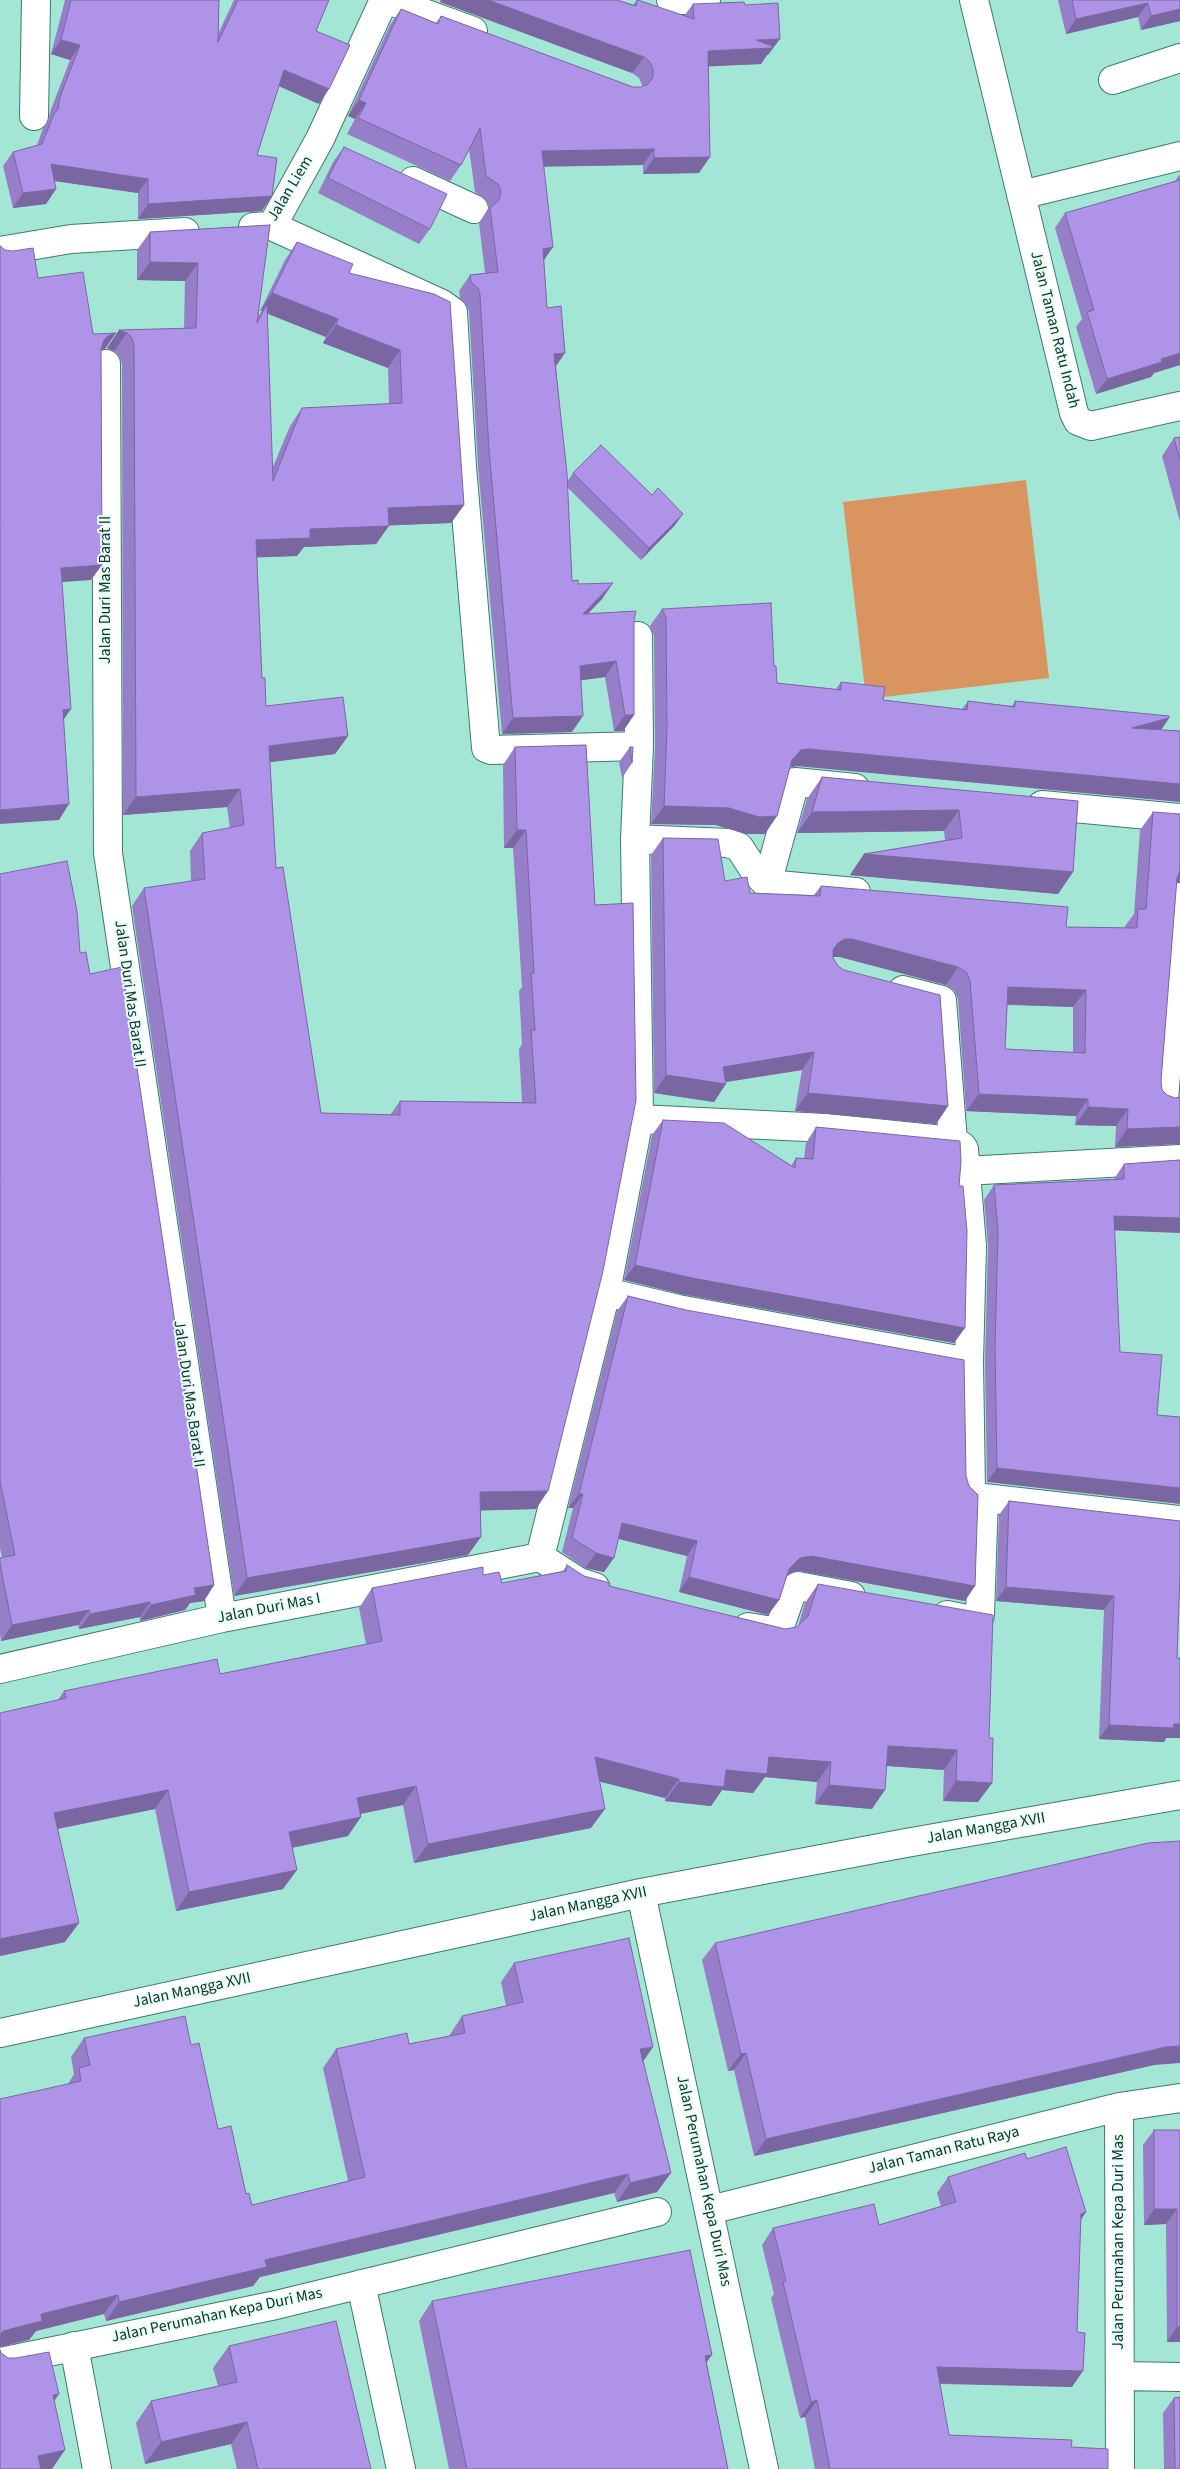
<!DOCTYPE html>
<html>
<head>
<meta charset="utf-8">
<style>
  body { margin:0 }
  canvas { display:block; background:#a4e6d6 }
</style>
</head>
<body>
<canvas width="1180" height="2469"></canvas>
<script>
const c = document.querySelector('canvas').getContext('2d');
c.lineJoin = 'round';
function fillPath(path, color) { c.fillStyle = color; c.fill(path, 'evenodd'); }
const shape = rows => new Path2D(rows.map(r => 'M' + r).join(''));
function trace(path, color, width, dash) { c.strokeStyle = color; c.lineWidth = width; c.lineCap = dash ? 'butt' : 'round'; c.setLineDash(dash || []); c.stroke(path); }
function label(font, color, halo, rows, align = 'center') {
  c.font = font + ' "Source Sans 3",sans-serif'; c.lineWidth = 4; c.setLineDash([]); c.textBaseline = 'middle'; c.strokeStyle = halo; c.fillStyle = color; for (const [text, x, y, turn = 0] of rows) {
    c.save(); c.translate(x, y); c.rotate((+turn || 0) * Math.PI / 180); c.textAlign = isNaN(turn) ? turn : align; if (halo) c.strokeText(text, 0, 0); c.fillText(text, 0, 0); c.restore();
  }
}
const green = shape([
  [1026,480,1049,678,866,699,843,502]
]);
const street = shape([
  [388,0,473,31],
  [671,0,706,0],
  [974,0,1074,413,1078,421,1091,426,1180,406],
  [1113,80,1180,58],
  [34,116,36,0],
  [413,181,474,209],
  [1021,195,1180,156],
  [272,226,442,304,453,312,462,467,486,748,491,750,639,746],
  [253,227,272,226,320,139,384,0],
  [0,251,71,239,185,232],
  [106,364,108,853,222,1618],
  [1042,805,1180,818],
  [635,839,728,843,739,847,756,873,767,884,856,892],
  [767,884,795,782,855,788],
  [903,990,942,1000,953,1141],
  [1164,1100,1180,897],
  [639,1119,826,1128,953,1141,962,1146,964,1149,972,1246,969,1362,971,1490,973,1495,984,1498],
  [965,1171,1180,1159],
  [606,1292,678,1309,969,1362],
  [540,1557,606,1292,639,1119,635,839,639,746,638,636],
  [540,1557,579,1582,595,1587],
  [947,1615,972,1620,980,1615,984,1498,1180,1520],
  [748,1627,778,1632,793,1589,798,1586,851,1596],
  [0,1669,222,1618,540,1557],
  [641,1893,764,2469],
  [0,2033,641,1893,906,1843,1180,1795],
  [1119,2107,1120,2469],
  [710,2210,1119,2107,1180,2098],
  [361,2284,401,2469],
  [74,2346,97,2469],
  [0,2362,276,2305,657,2212],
  [1120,2376,1180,2377]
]);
const wall = shape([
  [65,0,219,0,218,34,234,0,329,0,316,31,319,104,279,86,257,155,262,211,138,219,138,193,54,181,56,189,46,204,13,208,3,166,13,152,37,145,43,128,48,121,50,112,70,60,51,54],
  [441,0,617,0,633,5,637,0,684,16,693,4,745,5,768,55,767,55,761,64,709,66,699,173,643,174,643,165,544,166,544,261,547,308,556,366,567,482,573,473,675,525,641,560,567,487,572,581,602,599,588,614,634,620,634,715,623,731,614,731,605,677,581,680,572,732,502,734,478,466,469,311,466,304,460,298,459,291,470,275,485,273,479,223,489,207,486,200,475,192,469,149,461,165,450,181,347,134,355,119,348,116,390,25,401,9,436,23,441,16,633,87,642,87,642,85,639,78,632,73,440,2],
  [1058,0,1180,0,1180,21,1141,30,1138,17,1066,34],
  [344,147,430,229,419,244,318,193,333,162],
  [1180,174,1180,365,1154,373,1151,377,1096,394,1076,327,1082,319,1055,228,1065,213,1175,181],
  [270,225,258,316,262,311,260,311,285,260,297,242,349,273,434,294,464,505,451,523,389,525,376,544,304,547,297,556,257,557,262,678,266,706,348,736,335,754,270,762,276,868,321,1113,390,1115,400,1101,522,1102,519,1049,522,1044,519,991,522,987,513,848,504,848,503,765,515,747,586,745,536,1509,480,1510,468,1555,234,1596,132,906,144,888,191,881,190,851,202,833,230,828,227,807,123,815,122,364,119,356,114,351,107,348,119,330,184,328,185,281,137,280,137,250,150,232],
  [267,313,326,337,323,343,388,368,389,404,302,408,290,426,272,469],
  [1180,437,1180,522,1162,456,1174,438],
  [662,609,774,666,777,683,836,689,841,682,883,700,962,709,968,701,1012,706,1015,701,1169,718,1161,730,790,767,765,834,746,834,716,825,651,824,655,746,654,636,650,626],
  [630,747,632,763,622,778,619,762],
  [822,777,1078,801,1073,872,1058,894,850,875,864,854,945,840,944,831,797,833,807,799],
  [1153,812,1180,882,1176,883,1161,1081,1162,1090,1167,1095,1175,1098,1180,1097,1180,1096,1180,1144,1115,1147,1116,1126,1075,1125,1076,1116,966,1111,958,999,954,990,946,985,840,957,833,957,838,966,948,1106,936,1124,795,1111,802,1070,726,1082,714,1102,654,1093,651,855,663,838,725,881,750,893,814,895,821,886,1066,927,1125,928,1125,926,1134,914,1140,830],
  [1007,1005,1073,1007,1073,1052,1005,1049],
  [0,874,80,953,214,1585,204,1601,190,1603,185,1610,140,1621,140,1617,79,1629,78,1625,1,1641,0,1634,0,1558,2,1558,0,1548],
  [663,1120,791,1166,796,1158,804,1158,806,1143,816,1127,959,1186,954,1343,681,1294,624,1280,652,1135],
  [1180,1160,1114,1231,1120,1352,987,1482,985,1362,988,1246,984,1200,994,1185,1114,1179,1124,1164],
  [628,1296,965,1601,800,1571,790,1573,787,1576,779,1600,768,1615,679,1592,687,1556,618,1539,604,1572,585,1568,562,1552,573,1508,568,1508,617,1311],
  [1009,1501,1180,1521,1177,1658,1180,1658,1180,1738,1166,1738,1164,1742,1099,1739,1104,1610,996,1601,999,1515],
  [567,1565,584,1576,609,1586,785,1629,797,1627,798,1626,805,1603,818,1584,989,1738,992,1783,978,1802,943,1801,944,1770,887,1766,872,1809,815,1804,817,1782,765,1777,753,1793,722,1790,711,1806,665,1801,665,1798,599,1781,591,1828,414,1863,403,1805,361,1814,348,1836,292,1848,283,1889,176,1911,155,1809,58,1829,65,1942,0,1956,0,1713,58,1700,64,1691,220,1674,366,1644,359,1608,372,1588,483,1575,502,1583,563,1571],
  [715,1943,1154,2065,754,2156,734,2070,728,2071,702,1960],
  [514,1963,643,2061,657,2192,617,2202,614,2193,260,2277,253,2286,106,2321,104,2314,36,2331,29,2340,68,2084,74,2074,71,2057,84,2038,191,2045,218,2129,252,2205,348,2181,323,2068,336,2049,409,2044,449,2036,462,2016,506,2006,501,1982],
  [1154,2130,1180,2130,1180,2342,1167,2342,1166,2224,1144,2225,1143,2145],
  [1027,2159,1086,2212,1080,2220,1072,2387,940,2384,949,2435,1071,2447,1108,2469,815,2469,805,2417,800,2418,771,2298,774,2294,762,2245,773,2228,879,2225,941,2206,937,2193,948,2177],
  [432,2301,706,2362,728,2469,449,2469,419,2321],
  [229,2346,371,2469,237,2469,231,2444,145,2464,136,2423,151,2401,218,2386,213,2368],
  [1174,2398,1180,2469,1164,2469,1163,2413]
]);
const shadedWall = shape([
  [441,0,488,0,644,57,632,73,440,2],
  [1148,3,1138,17,1066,34,1076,19],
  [1180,9,1180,21,1141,30,1151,16],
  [780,39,768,55,767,55,761,64,697,67,708,51,756,40],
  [61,40,80,45,70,60,51,54],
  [284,70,329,89,319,104,274,84],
  [359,100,366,103,355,119,348,116],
  [654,149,643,165,531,167,542,151],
  [710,157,699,173,643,174,654,158],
  [51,164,148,179,138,193,41,179],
  [56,189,46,204,13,208,23,193],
  [272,196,262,211,138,219,148,204],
  [553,247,542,263,543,249],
  [150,262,198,263,185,281,137,280],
  [272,293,338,319,326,337,263,312,267,304,262,311,260,311],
  [336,325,400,350,388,368,323,343],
  [119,330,127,333,114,351,107,348],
  [116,333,105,349,98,351,104,340,109,335],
  [565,353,554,369,554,354],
  [1180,353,1180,365,1154,373,1151,377,1096,394,1107,379,1161,359],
  [464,505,451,523,376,526,388,508],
  [683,514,675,525,641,560,649,548],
  [389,526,376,544,304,547,297,556,243,558,256,540,310,529],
  [102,565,91,580,50,583,61,568],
  [613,583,602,599,571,630,583,614],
  [616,661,605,677,569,682,580,666],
  [71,709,60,725,63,710],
  [625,715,634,715,623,731,614,731],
  [583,716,572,732,502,734,513,718],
  [1169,718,1157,736,1132,728],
  [348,736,335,754,256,764,269,746],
  [809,749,1180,784,1180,802,796,766,789,768,792,760,801,750],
  [240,789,227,807,123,815,136,797],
  [69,804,59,820,0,824,0,810],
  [664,806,729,808,777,816,765,834,746,834,716,825,651,824],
  [959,810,944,831,797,833,812,812],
  [517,830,526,830,513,848,504,848],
  [864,854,1073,872,1058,894,850,875],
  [1180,870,1180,882,1173,883],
  [845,939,852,939,958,967,946,985,840,957,832,957,825,961,838,943],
  [1008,987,1086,990,1073,1007,996,1004],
  [814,1052,802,1070,719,1083,726,1084,714,1102,654,1093,666,1075],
  [808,1093,948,1106,936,1124,795,1111],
  [979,1094,1088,1099,1076,1116,966,1111],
  [1088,1107,1128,1109,1116,1126,1075,1125],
  [1180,1127,1180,1144,1115,1147,1127,1129],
  [1114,1216,1180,1218,1180,1233,1103,1230],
  [635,1265,965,1328,954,1343,681,1294,624,1280],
  [997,1468,1180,1488,1180,1504,987,1482],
  [548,1491,536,1509,467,1511,480,1492],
  [579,1494,583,1494,573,1508,568,1508],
  [622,1523,697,1541,687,1556,612,1537],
  [481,1537,468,1555,234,1596,247,1578],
  [596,1553,614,1558,604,1572,585,1568],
  [811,1556,975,1586,965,1601,800,1571,790,1573,778,1584,789,1569,800,1558],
  [689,1577,779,1600,768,1615,679,1592],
  [214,1585,204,1601,190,1603,185,1610,140,1621,151,1605,194,1588],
  [1006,1587,1114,1596,1104,1610,996,1601],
  [150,1602,140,1617,79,1629,90,1614],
  [89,1610,78,1625,1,1641,12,1625],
  [1174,1724,1180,1724,1180,1738,1166,1738,1164,1742,1099,1739,1109,1725],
  [888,1746,957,1750,944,1770,875,1765],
  [595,1757,679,1779,665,1798,581,1777],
  [769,1757,831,1762,817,1782,765,1777,753,1793,722,1790,711,1806,665,1801,679,1782,726,1770],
  [956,1781,992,1783,978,1802,943,1801],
  [829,1785,885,1790,872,1809,815,1804],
  [416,1786,403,1805,344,1817,357,1798],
  [168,1790,155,1809,41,1832,54,1813],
  [605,1809,591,1828,414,1863,428,1844],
  [361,1817,348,1836,275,1851,289,1832],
  [297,1870,283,1889,176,1911,189,1892],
  [79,1923,65,1942,0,1956,0,1939],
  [1180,2046,1180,2063,1154,2065,754,2156,766,2139,1166,2047],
  [653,2047,640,2066,640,2049],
  [746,2053,734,2070,728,2071,741,2054],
  [671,2173,657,2192,617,2202,630,2183],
  [628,2174,614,2193,260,2277,253,2286,106,2321,119,2302,265,2260],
  [1154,2209,1177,2209,1166,2224,1144,2225],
  [1086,2212,1075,2229,1081,2214],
  [118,2295,104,2314,36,2331,29,2340,0,2347,0,2336,3,2331,41,2314],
  [1177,2327,1180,2327,1180,2342,1167,2342],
  [712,2355,698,2374,705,2356],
  [937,2367,1083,2371,1072,2387,925,2383],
  [59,2394,46,2413,53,2395],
  [817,2400,805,2417,800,2418,811,2402],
  [247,2422,231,2444,145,2464,161,2442],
  [65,2450,52,2469,29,2469,38,2456]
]);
const building = shape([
  [71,0,219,0,218,42,238,0,329,0,316,31,350,45,329,89,284,70,257,155,277,158,272,196,148,204,148,179,51,164,56,189,23,193,13,152,42,144,54,114,58,109,60,97,80,45,61,40,71,0],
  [488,0,617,0,636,6,637,0,638,0,694,19,693,4,744,2,745,5,778,3,780,39,756,40,772,46,772,48,708,51,710,157,654,158,654,149,542,151,553,247,543,249,547,308,561,306,565,353,554,354,567,473,572,581,578,580,578,584,613,583,583,614,636,611,634,620,634,715,625,715,616,661,580,666,583,716,513,718,489,450,480,295,478,288,471,282,470,275,498,272,490,208,499,200,501,191,498,184,486,176,480,128,461,165,358,118,366,103,359,100,401,9,438,24,441,16,633,87,641,87,648,84,653,77,653,69,650,62,644,57,488,0],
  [1072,0,1180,0,1180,9,1151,16,1148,3,1076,19,1072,0],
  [344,147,447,194,430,229,328,178,344,147],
  [1180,180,1180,353,1161,359,1162,362,1107,379,1087,312,1094,310,1065,213,1180,180],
  [270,225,257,323,267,304,273,481,302,408,402,403,400,350,336,325,338,319,272,293,297,242,353,264,349,273,434,294,450,302,464,505,388,508,389,526,310,529,310,538,256,540,262,678,265,678,266,706,343,697,348,736,269,746,276,868,283,867,321,1113,400,1115,400,1101,536,1103,531,1030,535,1030,531,973,534,973,526,830,517,830,515,747,586,745,595,905,633,903,636,1100,603,1271,548,1491,480,1492,481,1537,247,1578,144,888,205,879,202,833,244,825,240,789,136,797,134,346,132,338,127,333,119,330,196,328,198,263,150,262,150,232,270,225],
  [0,246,5,250,13,251,33,248,38,278,83,272,93,334,116,333,109,335,104,340,101,349,102,565,61,568,71,709,63,710,69,804,0,810,0,246],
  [1180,437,1180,460,1174,438,1180,437],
  [601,445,652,495,658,488,683,514,649,548,573,473,601,445],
  [771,603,774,666,776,666,777,683,841,690,841,682,885,687,883,700,967,710,968,701,1015,707,1015,701,1169,716,1169,718,1132,728,1180,731,1180,784,809,749,801,750,792,760,777,816,759,817,729,808,664,806,667,728,666,618,662,609,771,603],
  [630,747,633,747,632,763,630,747],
  [822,777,1078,801,1073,872,864,854,962,838,959,810,812,812,822,777],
  [1153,812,1180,814,1180,870,1177,878,1161,1081,1162,1090,1167,1095,1175,1098,1180,1097,1180,1127,1127,1129,1128,1109,1088,1107,1088,1099,979,1094,970,981,967,973,958,967,852,939,845,939,838,943,833,950,833,958,838,966,844,970,940,995,948,1106,808,1093,814,1052,723,1067,726,1084,666,1075,663,838,718,839,725,881,747,877,750,893,820,896,821,886,1068,907,1066,927,1137,928,1138,909,1146,909,1153,812],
  [1008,987,1086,990,1085,1053,1005,1049,1008,987],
  [67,861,77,911,80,953,86,952,90,974,122,967,214,1585,194,1588,196,1595,151,1605,150,1602,90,1614,89,1610,12,1625,0,1564,0,1558,15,1555,0,1481,0,874,67,861],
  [663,1120,724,1123,795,1168,796,1158,813,1159,816,1127,960,1141,961,1162,959,1186,963,1186,967,1231,965,1328,692,1278,635,1265,663,1120],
  [1180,1160,1180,1218,1114,1216,1120,1352,1162,1355,1157,1415,1180,1417,1180,1488,997,1468,995,1347,998,1232,994,1185,1124,1179,1124,1164,1180,1160],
  [628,1296,686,1310,964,1360,966,1476,969,1486,978,1495,975,1586,811,1556,800,1558,789,1569,779,1600,689,1577,697,1541,622,1523,614,1558,596,1553,572,1538,583,1494,579,1494,628,1296],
  [1009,1501,1180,1521,1180,1575,1177,1658,1180,1658,1180,1724,1174,1724,1173,1728,1109,1725,1114,1596,1006,1587,1009,1501],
  [567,1565,584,1576,610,1583,609,1586,785,1629,797,1627,808,1616,818,1584,993,1615,989,1738,993,1738,992,1783,956,1781,957,1750,888,1746,885,1790,829,1785,831,1762,769,1757,767,1774,726,1770,724,1787,679,1782,679,1779,595,1757,605,1809,428,1844,416,1786,357,1798,361,1817,289,1832,297,1870,189,1892,168,1790,54,1813,79,1923,0,1939,0,1713,66,1698,64,1691,217,1659,220,1674,382,1641,372,1588,483,1567,483,1575,499,1572,502,1583,566,1571,567,1565],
  [1180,1841,1180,2046,1166,2047,766,2139,746,2053,741,2054,715,1943,1148,1843,1180,1841],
  [629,1938,653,2047,640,2049,671,2173,630,2183,628,2174,265,2260,267,2267,119,2302,118,2295,41,2314,42,2321,3,2331,0,2336,0,2099,81,2081,79,2068,90,2065,84,2038,185,2016,191,2045,199,2043,218,2129,231,2126,246,2194,249,2193,252,2205,365,2177,336,2049,407,2033,409,2044,465,2033,462,2016,523,2002,514,1963,629,1938],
  [1154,2130,1180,2130,1180,2327,1177,2327,1177,2209,1154,2209,1154,2130],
  [1066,2147,1086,2212,1081,2214,1077,2332,1085,2333,1083,2371,937,2367,949,2435,1072,2440,1071,2447,1108,2449,1108,2469,830,2469,817,2400,811,2402,783,2282,786,2281,773,2228,874,2204,879,2225,956,2202,948,2177,1025,2153,1027,2159,1066,2147],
  [690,2250,712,2355,705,2356,728,2469,467,2469,432,2301,690,2250],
  [336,2321,371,2469,258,2469,247,2422,161,2442,151,2401,237,2382,229,2346,336,2321],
  [0,2350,1,2353,8,2358,16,2358,49,2352,59,2394,53,2395,65,2450,38,2456,41,2469,0,2469,0,2350],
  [1180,2397,1180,2469,1175,2469,1174,2398,1180,2397]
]);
const streetNames = [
  ["Jalan Liem",291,189,-59],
  ["Jalan Taman Ratu Indah",1054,330,76],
  ["Jalan Duri Mas Barat II",106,590,-90],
  ["Jalan Duri Mas Barat II",129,994,82],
  ["Jalan Duri Mas Barat II",188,1394,82],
  ["Jalan Duri Mas I",269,1609,-11],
  ["Jalan Mangga XVII",986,1829,-10],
  ["Jalan Mangga XVII",588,1905,-12],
  ["Jalan Mangga XVII",192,1991,-12],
  ["Jalan Taman Ratu Raya",944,2151,-14],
  ["Jalan Perumahan Kepa Duri Mas",703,2181,78],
  ["Jalan Perumahan Kepa Duri Mas",1119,2242,-90],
  ["Jalan Perumahan Kepa Duri Mas",217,2316,-12]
];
fillPath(green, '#d9945f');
trace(street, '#3b7c6e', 30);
trace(street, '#fff', 28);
fillPath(wall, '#967ec8');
fillPath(shadedWall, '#7a67a2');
fillPath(building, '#ae93e8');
trace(building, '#7a67a2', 1);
label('16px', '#142f29', '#e5fef7', streetNames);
</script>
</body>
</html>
